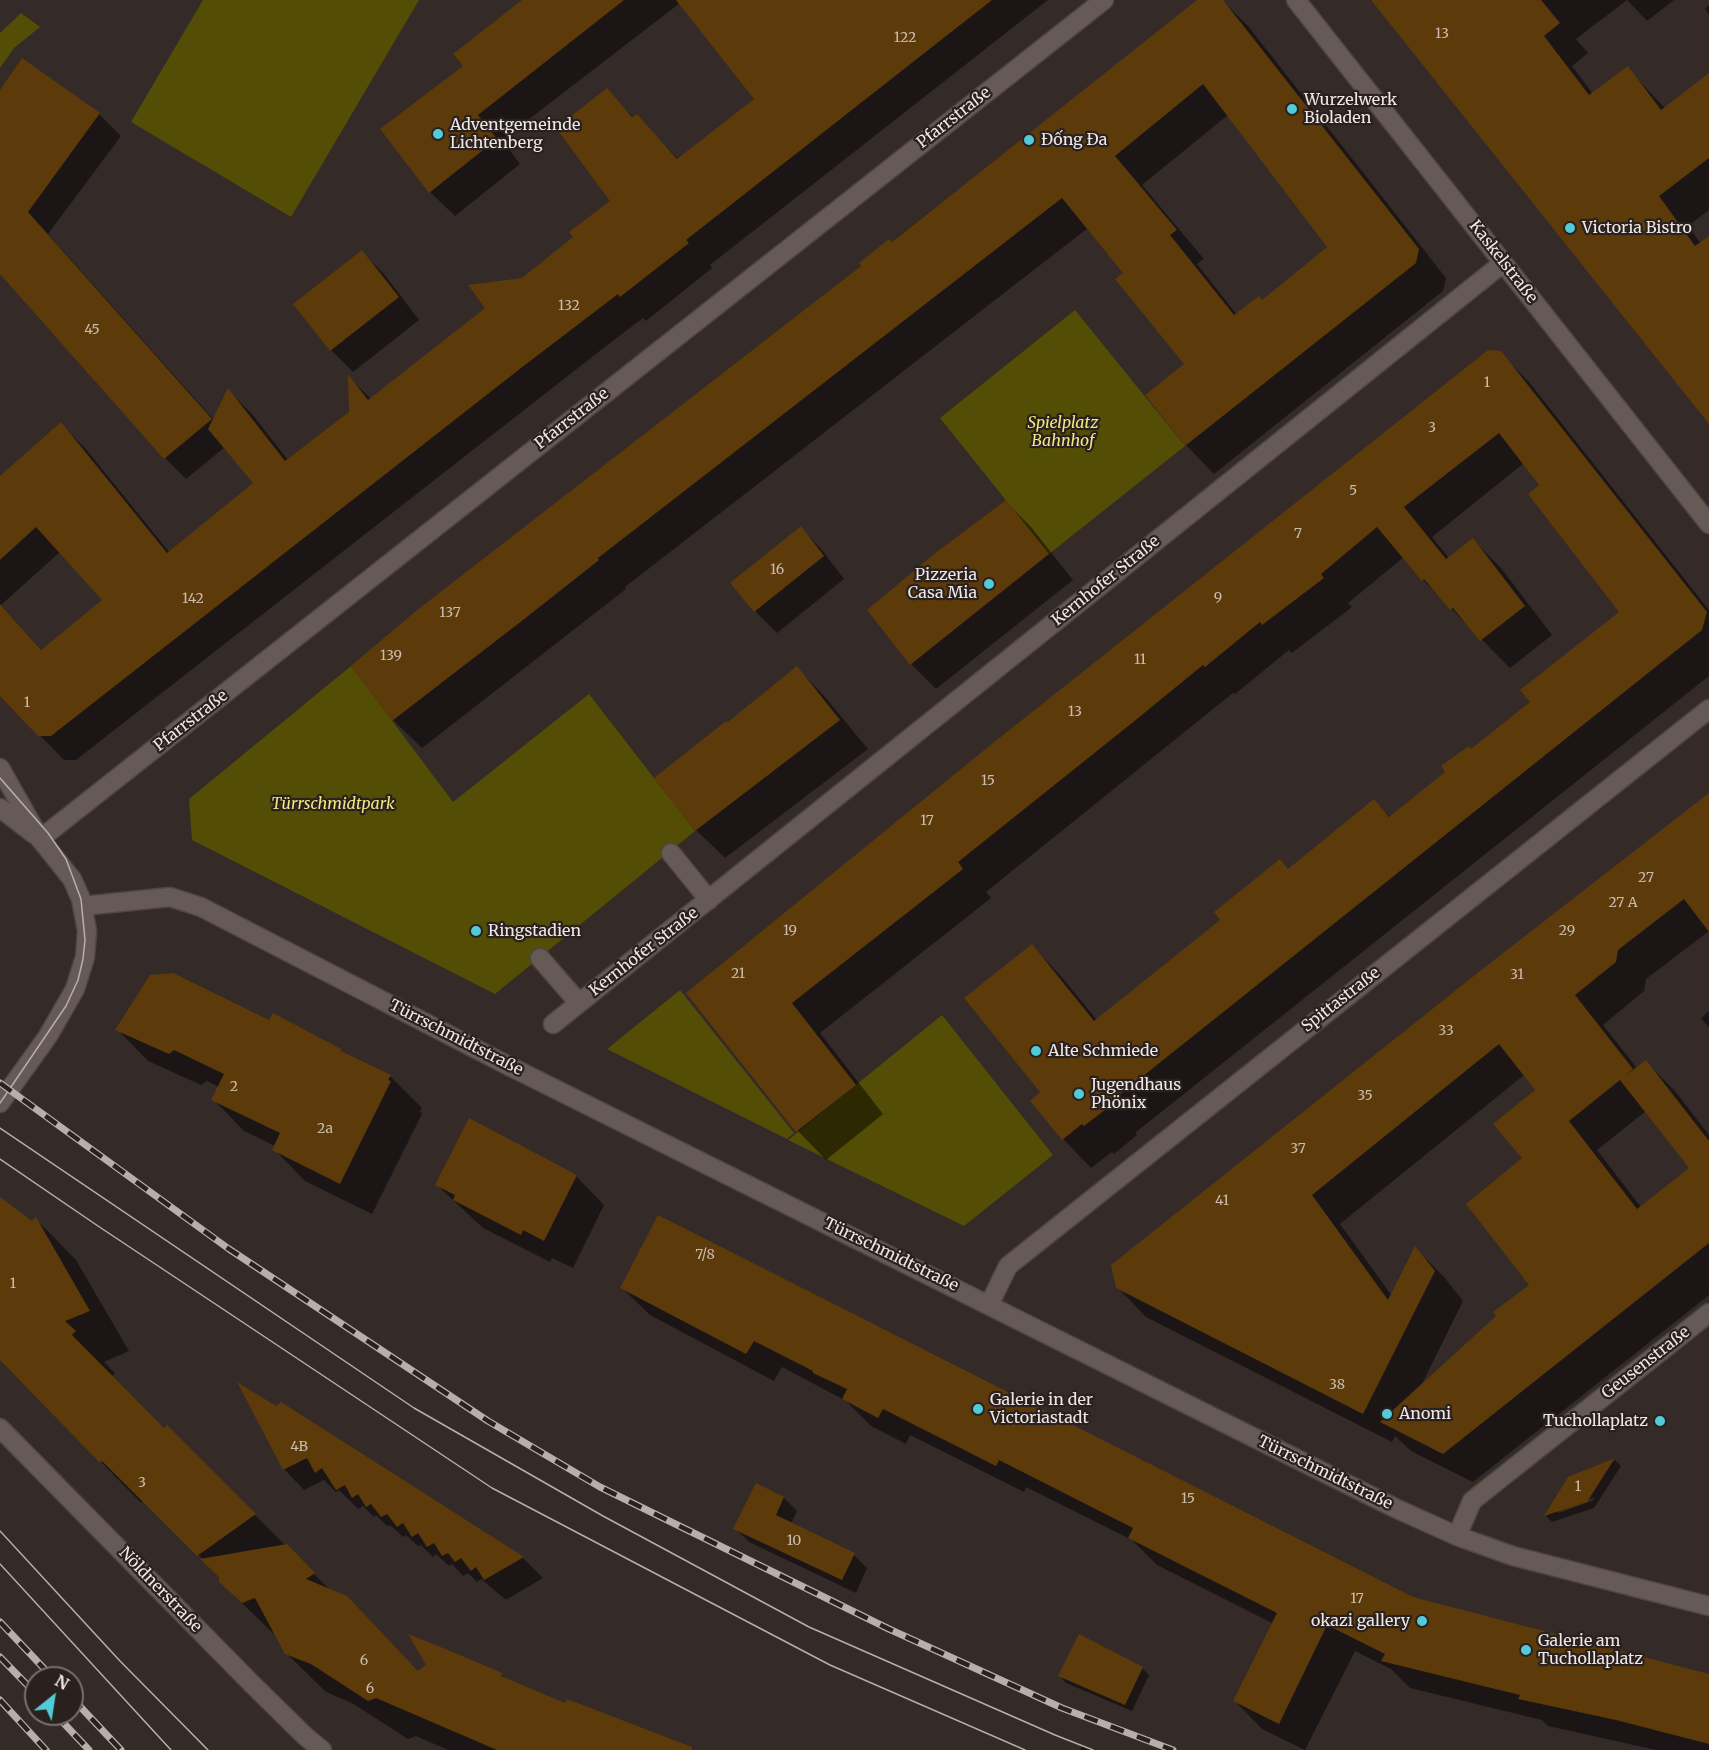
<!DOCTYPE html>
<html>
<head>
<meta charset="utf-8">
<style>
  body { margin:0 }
  #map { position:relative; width:1709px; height:1750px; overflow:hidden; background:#342a28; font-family:Merriweather,serif }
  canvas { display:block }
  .north { position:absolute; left:24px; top:1666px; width:60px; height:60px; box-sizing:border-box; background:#2a211e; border:2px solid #78706e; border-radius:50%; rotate:30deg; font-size:16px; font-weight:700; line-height:24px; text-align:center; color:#eee7e5 }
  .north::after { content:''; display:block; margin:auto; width:21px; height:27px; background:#52cbd9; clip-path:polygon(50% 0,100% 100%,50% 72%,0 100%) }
</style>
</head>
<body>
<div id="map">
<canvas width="1709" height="1750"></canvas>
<div class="north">N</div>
</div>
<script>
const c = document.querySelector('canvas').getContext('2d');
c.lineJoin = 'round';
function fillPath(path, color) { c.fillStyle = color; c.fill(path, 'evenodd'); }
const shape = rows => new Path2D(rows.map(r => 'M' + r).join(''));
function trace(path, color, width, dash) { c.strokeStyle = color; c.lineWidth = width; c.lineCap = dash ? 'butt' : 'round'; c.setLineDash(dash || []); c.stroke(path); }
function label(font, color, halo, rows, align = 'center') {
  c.font = font + ' Merriweather,serif'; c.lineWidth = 4.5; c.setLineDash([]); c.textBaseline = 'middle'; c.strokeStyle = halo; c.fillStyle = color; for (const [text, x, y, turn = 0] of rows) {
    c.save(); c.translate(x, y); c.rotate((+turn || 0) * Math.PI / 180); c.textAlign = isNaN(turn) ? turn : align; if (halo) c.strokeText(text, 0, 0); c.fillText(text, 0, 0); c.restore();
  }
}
const green = shape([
  [203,0,419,0,291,217,131,122],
  [21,13,40,27,14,48,0,68,0,33],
  [1075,310,1185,446,1049,554,940,418],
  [351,666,453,802,589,694,695,831,495,994,192,840,189,799],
  [680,990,794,1133,787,1139,607,1049],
  [942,1015,1053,1155,964,1226,788,1140]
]);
const shadow = shape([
  [526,0,1048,0,710,265,712,268,646,321,643,318,601,350,76,760,64,760,0,694,0,478,61,424,85,448,170,553,255,484,225,447,186,479,165,458,0,272,0,93,23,60,99,114,121,136,48,234,214,420,228,390,252,414,288,460,350,413,349,377,371,399,576,238,612,201,607,90,634,118,637,116,679,160,756,100,680,3,502,140,520,164,455,216,430,192,465,67],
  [60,552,105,600,42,651,1,605],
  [1199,0,1222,0,1248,26,1446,278,1443,291,1214,474,1186,445,1147,396,1186,364,1125,273,1088,228,625,587,626,589,422,748,393,720,353,666],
  [1228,115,1329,247,1263,301,1237,315,1197,264,1204,259,1142,185],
  [1374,0,1674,0,1647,21,1627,0,1576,39,1588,53,1572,66,1593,94,1627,68,1665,108,1709,75,1709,210,1688,226,1701,244,1709,238,1709,421],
  [1709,5,1709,15,1705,9],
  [362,252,384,274,419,320,353,372,331,350],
  [1500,353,1529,382,1709,610,1709,676,1135,1133,1137,1135,1114,1154,1112,1152,1091,1168,1063,1139,1042,1092,1032,946,1060,975,1097,1020,1222,920,1280,861,1289,870,1374,801,1391,818,1471,750,1532,702,1621,612,1541,485,1524,463,1432,537,1449,558,1473,540,1501,568,1552,635,1510,668,1423,580,1404,557,1348,603,1352,607,1292,653,1289,650,1235,694,1233,693,986,892,991,898,820,1033,883,1114,826,1160,798,1131,688,993],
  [1006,502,1031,527,1073,580,936,689,911,664],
  [801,528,822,550,844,579,777,633,755,611],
  [797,668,825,697,868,749,725,858,696,830,728,724],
  [1709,793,1709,931,1646,979,1644,991,1603,1025,1637,1068,1646,1062,1675,1091,1709,1135,1709,1295,1473,1482,1411,1451,1395,1436,1392,1442,1146,1317,1117,1287],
  [1524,1075,1537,1090,1524,1158,1532,1285,1420,1388,1463,1301,1444,1277,1416,1249,1392,1296,1340,1224],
  [1646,1111,1691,1168,1641,1207,1597,1150],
  [1709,1011,1709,1028,1701,1018],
  [270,1022,341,1051,345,1055,390,1076,422,1108,420,1111,422,1114,372,1214,305,1181,274,1149,275,1146,244,1131,213,1099,219,1087,207,1081,201,1085,148,1061,117,1029],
  [576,1176,604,1205,573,1268,552,1258,550,1262,483,1228,437,1185],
  [36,1219,76,1260,129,1351,104,1362,115,1373,111,1377,164,1430,167,1427,332,1592,419,1672,501,1675,506,1679,566,1705,686,1750,448,1750,416,1736,408,1739,352,1703,326,1692,286,1653,277,1637,220,1582,221,1577,144,1500,141,1503,0,1358,32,1222],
  [622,1288,1413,1599,1709,1675,1709,1750,1656,1750,1548,1726,1542,1720,1410,1688,1391,1669,1355,1651,1305,1750,1262,1729,1235,1701,1274,1624,1157,1565,1132,1540,1026,1487,1024,1492,910,1435,906,1444,871,1426,846,1401,782,1367,774,1381,650,1315],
  [282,1404,523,1558,543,1578,506,1600,481,1579,477,1582,468,1573,463,1576,452,1564,449,1566,436,1554,433,1557,421,1545,418,1546,406,1535,403,1537,390,1525,387,1526,376,1515,374,1517,363,1506,358,1509,339,1490,336,1492,324,1480,304,1490,284,1469,276,1408],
  [1615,1460,1621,1466,1594,1508,1552,1522,1546,1516,1569,1478],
  [1593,1498,1594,1500,1559,1513,1559,1510],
  [757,1485,784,1498,797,1511,791,1524,854,1555,867,1568,856,1593,749,1542,735,1528],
  [1079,1636,1142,1668,1149,1675,1132,1711,1066,1683,1060,1676],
  [1082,1745,1094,1750,1080,1750]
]);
const building = shape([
  [522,0,624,0,478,115,497,139,429,193,380,129,463,66,453,54],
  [676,0,992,0,686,240,689,243,620,297,618,294,521,368,51,736,38,736,0,696,0,604,41,650,102,600,36,527,0,560,0,476,61,422,167,553,253,483,208,429,228,388,285,461,349,412,348,374,368,400,485,308,468,285,522,278,573,237,569,232,610,201,556,128,607,88,632,117,637,114,677,159,754,99],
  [1197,0,1223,0,1419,249,1416,263,1185,446,1145,395,1184,364,1115,279,1123,273,1062,198,598,558,599,560,523,620,392,721,351,666,416,611,861,266,859,263,889,239,892,242],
  [1203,84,1327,247,1262,300,1259,296,1234,315,1170,235,1177,230,1115,156],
  [1371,0,1541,0,1560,23,1544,36,1589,95,1628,66,1661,110,1709,73,1709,158,1659,196,1695,246,1709,236,1709,424],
  [22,58,100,113,28,212,212,419,164,459,0,274,0,90],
  [362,250,399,297,330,351,293,304],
  [1488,350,1501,351,1707,612,1702,630,1108,1104,1110,1106,1084,1126,1082,1124,1062,1140,1030,1101,1040,1092,964,998,1032,944,1094,1021,1220,920,1214,912,1280,859,1288,869,1374,799,1389,817,1445,772,1441,766,1469,746,1471,749,1530,702,1520,690,1619,612,1528,494,1539,485,1499,433,1404,507,1446,559,1473,538,1525,606,1480,641,1453,608,1450,610,1424,579,1422,581,1377,527,1321,574,1324,578,1262,625,1260,622,1205,667,1203,665,1132,723,958,862,963,869,792,1003,856,1085,796,1132,686,993,988,747],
  [1006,500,1049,554,910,665,867,610,934,554],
  [801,526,824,556,754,612,730,583],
  [797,666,840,720,695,831,654,778,726,721,728,722],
  [1709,793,1709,932,1684,899,1618,950,1616,962,1575,995,1633,1069,1625,1076,1646,1060,1709,1141,1709,1243,1443,1454,1380,1422,1496,1316,1493,1312,1529,1285,1466,1204,1522,1158,1493,1124,1535,1090,1499,1044,1312,1195,1388,1300,1415,1246,1435,1271,1363,1414,1116,1288,1111,1265,1480,971],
  [1620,1080,1689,1168,1637,1209,1569,1121],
  [173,973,269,1020,273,1013,341,1049,341,1051,391,1075,388,1080,391,1081,340,1184,272,1150,280,1133,211,1100,224,1074,174,1050,169,1054,115,1030,150,975],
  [469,1118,577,1175,544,1241,523,1230,521,1235,453,1200,455,1195,435,1185],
  [0,1197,32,1221,36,1217,90,1311,65,1321,76,1331,72,1335,164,1428,167,1425,256,1514,197,1556,102,1461,100,1463,0,1360],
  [658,1215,1413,1597,1709,1674,1709,1744,1616,1720,1518,1699,1520,1695,1381,1661,1385,1654,1327,1625,1279,1724,1233,1701,1277,1613,1128,1538,1133,1528,999,1460,996,1466,883,1409,878,1418,842,1399,847,1389,813,1373,813,1371,754,1341,746,1354,620,1288],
  [237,1382,276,1406,281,1402,524,1557,484,1580,476,1567,471,1571,461,1558,455,1562,448,1553,442,1556,434,1543,427,1547,418,1533,412,1537,403,1523,397,1527,387,1514,381,1517,371,1504,366,1507,358,1494,352,1498,345,1485,336,1490,322,1468,315,1473,307,1458,283,1470],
  [1615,1458,1587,1502,1544,1516,1568,1477],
  [756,1483,784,1497,776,1515,855,1553,842,1580,733,1529],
  [287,1544,315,1573,306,1579,347,1596,418,1671,426,1665,408,1634,448,1650,502,1673,501,1676,565,1703,567,1699,692,1747,692,1750,497,1750,376,1698,368,1701,311,1664,285,1654,255,1598,242,1603,219,1582,219,1577,200,1559],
  [1079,1634,1143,1667,1125,1705,1058,1676]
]);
const street = shape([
  [1296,0,1709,524],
  [40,839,1104,0],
  [671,853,709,900],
  [83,906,170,897,201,907,509,1066,1395,1508,1457,1536,1513,1556,1709,1606],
  [540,958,579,1003],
  [553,1024,1503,263],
  [989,1305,1008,1266,1709,709],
  [1457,1536,1472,1501,1709,1313]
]);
const secondary = shape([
  [0,768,40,839,72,879,81,899,87,931,85,957,75,989,48,1036,0,1103],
  [0,808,34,834],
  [0,1428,252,1684,305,1736,322,1750]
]);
const tram = shape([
  [0,778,48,833,66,859,81,899,85,940,83,959,78,980,66,1006,0,1103],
  [0,1128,414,1408,603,1516,809,1627,1055,1735,1093,1750],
  [0,1159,98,1226,492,1488,830,1665,1025,1750],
  [0,1531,120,1661,208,1750],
  [0,1564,171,1750]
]);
const rail = shape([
  [0,1083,229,1249,488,1421,600,1487,889,1629,1062,1708,1173,1750],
  [0,1622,53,1678],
  [0,1657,36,1694],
  [72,1698,121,1750],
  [0,1700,46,1750],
  [55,1714,89,1750]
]);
const markers = [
  [1292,109,6,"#52cbd9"],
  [438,134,6,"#52cbd9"],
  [1029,140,6,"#52cbd9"],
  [1570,228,6,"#52cbd9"],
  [989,584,6,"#52cbd9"],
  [476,931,6,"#52cbd9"],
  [1036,1051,6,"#52cbd9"],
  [1079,1094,6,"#52cbd9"],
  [978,1409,6,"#52cbd9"],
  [1387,1414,6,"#52cbd9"],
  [1660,1421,6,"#52cbd9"],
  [1422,1621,6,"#52cbd9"],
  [1526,1650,6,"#52cbd9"]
];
const numberNames = [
  ["13",1442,34],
  ["122",905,38],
  ["132",569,306],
  ["45",92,330],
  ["1",1487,383],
  ["3",1432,428],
  ["5",1353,491],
  ["7",1298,534],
  ["16",777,570],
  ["9",1218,598],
  ["142",193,599],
  ["137",450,613],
  ["139",391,656],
  ["11",1140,660],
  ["1",27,703],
  ["13",1075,712],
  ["15",988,781],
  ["17",927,821],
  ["27",1646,878],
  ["27 A",1623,903],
  ["19",790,931],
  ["29",1567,931],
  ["21",738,974],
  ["31",1517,975],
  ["33",1446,1031],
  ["2",234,1087],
  ["35",1365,1096],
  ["2a",325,1129],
  ["37",1298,1149],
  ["41",1222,1201],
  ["7/8",705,1255],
  ["1",13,1284],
  ["38",1337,1385],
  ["4B",299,1447],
  ["3",142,1483],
  ["1",1578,1487],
  ["15",1188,1499],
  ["10",794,1541],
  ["17",1357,1599],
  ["6",364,1661],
  ["6",370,1689]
];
const poiNames = [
  ["Wurzelwerk",1304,100],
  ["Bioladen",1304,118],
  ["Adventgemeinde",450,125],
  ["Lichtenberg",450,143],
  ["Đống Đa",1041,140],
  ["Victoria Bistro",1582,228],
  ["Pizzeria",977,575,"right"],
  ["Casa Mia",977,593,"right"],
  ["Ringstadien",488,931],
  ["Alte Schmiede",1048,1051],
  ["Jugendhaus",1091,1085],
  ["Phönix",1091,1103],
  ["Galerie in der",990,1400],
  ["Victoriastadt",990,1418],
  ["Anomi",1399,1414],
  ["Tuchollaplatz",1648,1421,"right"],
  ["okazi gallery",1410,1621,"right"],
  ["Galerie am",1538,1641],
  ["Tuchollaplatz",1538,1659]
];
const streetNames = [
  ["Pfarrstraße",954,118,-38],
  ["Kaskelstraße",1503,262,52],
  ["Pfarrstraße",572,419,-38],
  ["Kernhofer Straße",1106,581,-39],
  ["Pfarrstraße",191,721,-38],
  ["Kernhofer Straße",644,952,-38],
  ["Spittastraße",1341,1000,-38],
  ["Türrschmidtstraße",456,1038,27],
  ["Türrschmidtstraße",891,1255,26],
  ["Geusenstraße",1646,1363,-38],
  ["Türrschmidtstraße",1325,1473,26],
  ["Nöldnerstraße",160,1590,46]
];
const parkNames = [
  ["Spielplatz",1063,423],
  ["Bahnhof",1063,441],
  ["Türrschmidtpark",333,804]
];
fillPath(green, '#534d05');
fillPath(shadow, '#0007');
fillPath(building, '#5c3a0a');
trace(street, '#4e4643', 21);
trace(secondary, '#4e4643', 21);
trace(street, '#665a57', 18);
trace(secondary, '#665a57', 18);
trace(tram, '#b7afad', 1.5);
trace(rail, '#b7afad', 7);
trace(rail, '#2a211e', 4.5, [14]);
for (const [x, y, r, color] of markers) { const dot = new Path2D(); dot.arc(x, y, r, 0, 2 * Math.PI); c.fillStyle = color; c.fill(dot); trace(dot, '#2a211e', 2); }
label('14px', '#cabcae', null, numberNames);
label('16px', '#eee7e5', '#2a211e', poiNames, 'left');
label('16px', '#eee7e5', '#2a211e', streetNames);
label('italic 16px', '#f2e881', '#2a211e', parkNames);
</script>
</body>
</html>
